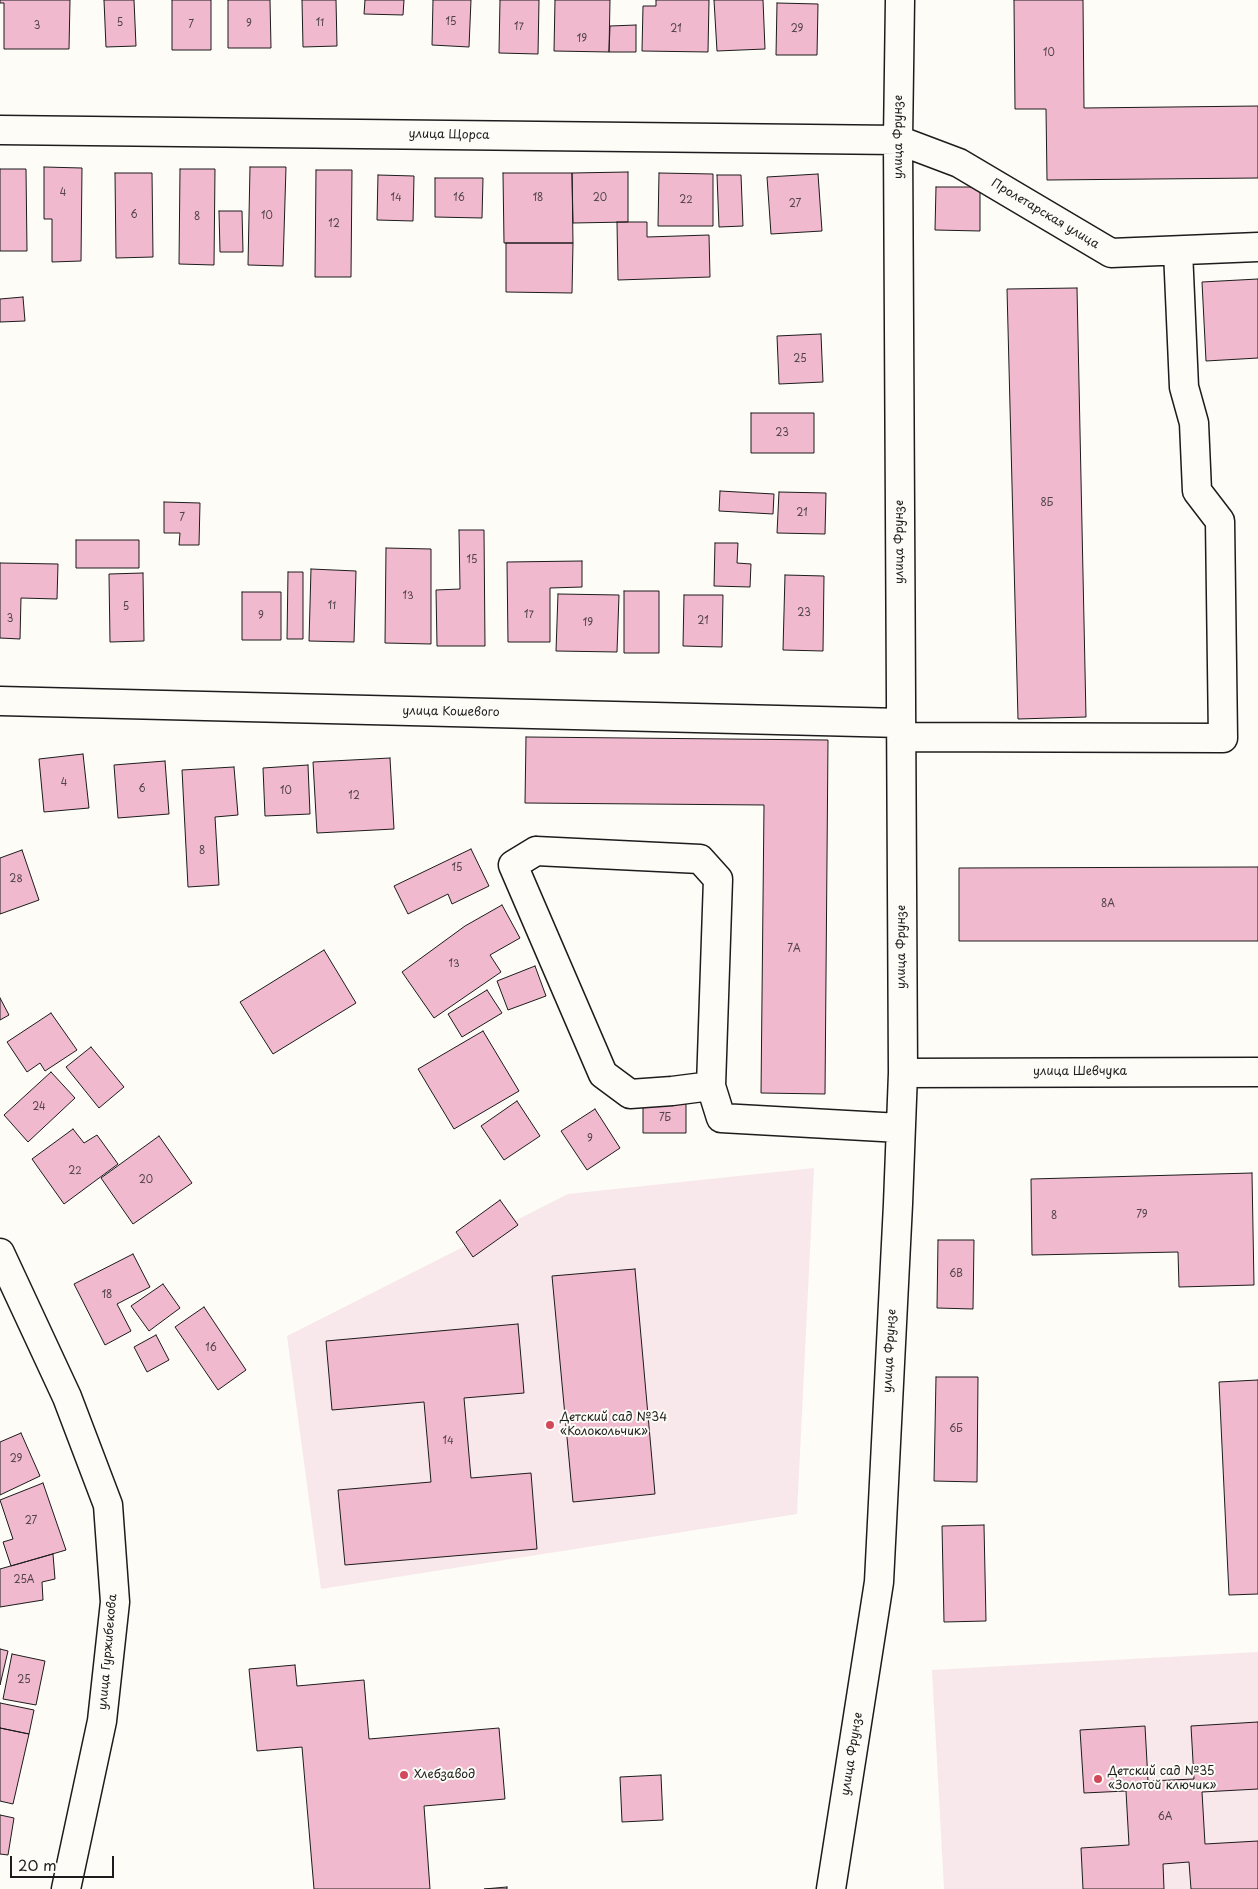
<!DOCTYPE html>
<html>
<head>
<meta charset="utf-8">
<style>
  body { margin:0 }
  #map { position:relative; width:1258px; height:1889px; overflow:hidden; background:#fdfcf7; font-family:"Playpen Sans",sans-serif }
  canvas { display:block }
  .scale { position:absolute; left:10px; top:1856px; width:104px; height:22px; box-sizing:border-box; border:2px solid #1c1c1c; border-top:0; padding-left:6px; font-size:15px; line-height:18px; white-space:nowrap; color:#1c1c1c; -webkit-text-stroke:4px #fdfcf7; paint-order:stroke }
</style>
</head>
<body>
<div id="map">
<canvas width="1258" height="1889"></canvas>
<div class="scale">20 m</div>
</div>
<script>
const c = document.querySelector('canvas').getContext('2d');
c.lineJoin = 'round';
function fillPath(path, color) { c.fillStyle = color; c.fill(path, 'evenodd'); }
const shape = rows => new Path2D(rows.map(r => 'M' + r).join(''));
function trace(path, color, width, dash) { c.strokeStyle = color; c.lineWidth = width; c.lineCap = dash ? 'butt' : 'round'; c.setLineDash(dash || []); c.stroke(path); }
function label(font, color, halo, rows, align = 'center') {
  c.font = font + ' "Playpen Sans",sans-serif'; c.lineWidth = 4; c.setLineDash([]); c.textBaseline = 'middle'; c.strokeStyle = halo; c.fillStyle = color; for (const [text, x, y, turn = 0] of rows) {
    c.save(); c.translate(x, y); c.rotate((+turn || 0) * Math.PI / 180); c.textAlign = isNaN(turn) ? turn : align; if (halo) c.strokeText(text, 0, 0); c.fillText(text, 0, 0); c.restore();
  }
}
const built = shape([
  [814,1168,797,1514,321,1589,287,1336,568,1194],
  [1258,1652,1258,1889,944,1889,932,1670]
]);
const building = shape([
  [0,0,70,0,69,49,4,49,4,3,0,3,0,0],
  [104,0,134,0,136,46,106,47,104,0],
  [172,0,211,0,211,50,172,50,172,0],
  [228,0,270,0,271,48,228,48,228,0],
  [302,0,336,0,337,46,303,47,302,0],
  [365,0,404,0,403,15,364,14,365,0],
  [433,0,471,0,469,47,432,45,433,0],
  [500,0,539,0,538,54,499,53,500,0],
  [555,0,610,0,609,52,554,51,555,0],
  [656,0,709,0,708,52,642,51,643,6,656,6,656,0],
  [714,0,763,0,765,49,717,51,714,0],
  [1014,0,1083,0,1084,108,1258,106,1258,178,1047,180,1046,109,1015,109,1014,0],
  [777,3,818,4,817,55,776,55,777,3],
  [636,25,636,52,609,52,610,26,636,25],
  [44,167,82,168,81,261,52,262,52,219,44,219,44,167],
  [250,167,286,167,283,266,248,265,250,167],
  [0,169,26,169,27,251,0,251,0,169],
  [180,169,215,169,214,265,179,264,180,169],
  [316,170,352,170,351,277,315,277,316,170],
  [628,172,628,222,573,223,572,173,628,172],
  [115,173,152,173,153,257,116,258,115,173],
  [503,173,572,173,573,243,504,243,503,173],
  [659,173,713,174,713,226,658,226,659,173],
  [818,174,822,231,771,234,767,177,818,174],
  [378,175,414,176,413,221,377,220,378,175],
  [717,175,741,175,743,226,719,227,717,175],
  [435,178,483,178,482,218,435,217,435,178],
  [936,187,980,187,980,231,935,230,936,187],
  [219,211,242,211,243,252,220,252,219,211],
  [617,222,647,222,647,237,709,235,710,277,618,280,617,222],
  [506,243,573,243,572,293,506,292,506,243],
  [1258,279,1258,358,1206,361,1202,282,1258,279],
  [1077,288,1086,717,1018,719,1007,289,1077,288],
  [23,297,25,321,0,322,0,299,23,297],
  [821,334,823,382,779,384,777,336,821,334],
  [751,413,814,413,814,453,751,453,751,413],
  [720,491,774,494,773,514,719,511,720,491],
  [779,492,826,493,825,534,777,533,779,492],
  [164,502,200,503,199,545,179,545,180,533,164,533,164,502],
  [459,530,484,530,485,646,437,646,436,590,460,589,459,530],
  [76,540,139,540,139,568,76,568,76,540],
  [715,543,738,543,737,563,751,564,750,587,714,586,715,543],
  [386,548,431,549,431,644,385,643,386,548],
  [582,561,582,587,550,588,550,642,508,642,507,562,582,561],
  [0,563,58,564,57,599,21,598,20,639,0,638,0,563],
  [311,569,356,571,354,642,309,641,311,569],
  [288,572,303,572,303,639,287,639,288,572],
  [143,573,144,641,110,642,109,574,143,573],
  [785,575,824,576,823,651,783,650,785,575],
  [624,591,659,591,659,653,624,653,624,591],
  [242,592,281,592,281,640,242,640,242,592],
  [558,594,619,595,617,652,556,651,558,594],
  [684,595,723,595,722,647,683,646,684,595],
  [526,737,828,740,825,1094,761,1093,764,805,525,803,526,737],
  [83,754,89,808,44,812,39,759,83,754],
  [390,758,394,829,317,833,313,762,390,758],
  [165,761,169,814,118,818,114,765,165,761],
  [308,765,310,814,265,816,263,768,308,765],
  [234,767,238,815,215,817,219,885,188,887,182,770,234,767],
  [471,849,489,886,452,904,448,894,408,914,394,886,471,849],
  [22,850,39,900,0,914,0,858,22,850],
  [1258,867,1258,941,959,941,959,868,1258,867],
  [502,905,520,938,490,955,501,972,434,1018,402,972,465,926,502,905],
  [324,950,356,1003,273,1054,240,1002,324,950],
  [535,966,546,996,508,1010,497,981,535,966],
  [487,990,502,1013,462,1037,448,1014,487,990],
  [0,998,9,1015,0,1020,0,998],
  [51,1013,77,1050,45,1071,40,1063,27,1072,7,1042,51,1013],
  [483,1031,519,1091,454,1129,418,1069,483,1031],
  [91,1047,124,1087,99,1108,66,1067,91,1047],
  [51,1072,75,1098,28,1142,4,1115,51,1072],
  [517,1101,540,1136,504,1160,481,1126,517,1101],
  [643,1102,686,1102,686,1133,643,1133,643,1102],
  [595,1109,620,1148,587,1170,561,1131,595,1109],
  [73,1129,84,1143,97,1135,118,1164,64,1204,32,1159,73,1129],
  [159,1136,192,1183,133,1224,101,1178,159,1136],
  [1252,1173,1254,1285,1179,1287,1178,1252,1032,1255,1031,1179,1252,1173],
  [500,1200,518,1225,473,1257,456,1232,500,1200],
  [938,1240,974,1240,973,1309,937,1308,938,1240],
  [133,1254,150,1287,117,1304,131,1331,105,1345,74,1284,133,1254],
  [635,1269,655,1494,573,1502,552,1276,635,1269],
  [163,1284,180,1308,149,1331,131,1306,163,1284],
  [204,1307,246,1370,218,1390,175,1327,204,1307],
  [518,1324,524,1393,464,1398,471,1478,531,1473,537,1549,345,1565,338,1490,431,1482,424,1402,332,1410,326,1341,518,1324],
  [156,1335,169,1360,147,1372,134,1347,156,1335],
  [936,1377,978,1377,977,1482,934,1481,936,1377],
  [1258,1380,1258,1594,1229,1595,1219,1382,1258,1380],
  [21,1433,40,1476,0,1495,0,1442,21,1433],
  [43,1483,66,1550,11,1566,3,1542,13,1539,0,1500,43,1483],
  [984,1525,986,1621,944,1622,942,1526,984,1525],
  [53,1554,55,1579,42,1582,43,1600,0,1607,0,1569,53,1554],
  [0,1649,8,1651,0,1685,0,1649],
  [12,1654,45,1661,36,1705,3,1699,12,1654],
  [295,1665,297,1686,364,1680,369,1739,499,1728,505,1799,424,1806,430,1889,314,1889,302,1747,257,1751,249,1669,295,1665],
  [0,1703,34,1710,29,1734,0,1728,0,1703],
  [1258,1722,1258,1789,1202,1792,1205,1844,1258,1841,1258,1889,1191,1889,1189,1862,1163,1864,1164,1889,1083,1889,1081,1848,1129,1845,1126,1791,1084,1793,1080,1730,1145,1726,1148,1781,1194,1779,1191,1726,1258,1722],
  [0,1728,29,1734,13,1804,0,1801,0,1728],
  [661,1775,663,1820,622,1822,620,1777,661,1775],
  [0,1815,14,1818,8,1855,0,1854,0,1815],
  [507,1887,507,1889,484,1889,507,1887]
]);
const minor = shape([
  [0,130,898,140,959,163,1111,253,1258,247],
  [0,701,901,723],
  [902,737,1223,738,1220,521,1197,491,1194,423,1184,387,1178,251],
  [536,851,700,859,718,879,711,1086,672,1091,630,1094,603,1074,513,865,536,851],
  [903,1073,1258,1072],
  [711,1086,721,1118,900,1128],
  [0,1253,67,1397,108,1505,115,1602,102,1721,66,1889],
  [831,1889,879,1582,898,1204,903,1073,898,140,900,0]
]);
const markers = [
  [550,1425,5,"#d1495b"],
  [404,1775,5,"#d1495b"],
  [1098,1779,5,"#d1495b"]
];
const numberNames = [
  ["15",451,22],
  ["5",120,23],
  ["11",320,23],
  ["9",249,24],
  ["7",191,25],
  ["3",37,26],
  ["17",519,27],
  ["21",676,29],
  ["29",797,29],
  ["19",582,39],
  ["10",1049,53],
  ["4",63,193],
  ["14",396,198],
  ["16",459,198],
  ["18",538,198],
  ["20",600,198],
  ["22",686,200],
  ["27",795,204],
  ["6",134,215],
  ["10",267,216],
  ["8",197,217],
  ["12",334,224],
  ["25",800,359],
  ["23",782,433],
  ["8Б",1047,503],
  ["21",802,513],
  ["7",182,518],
  ["15",472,560],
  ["13",408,596],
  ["11",332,606],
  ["5",126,607],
  ["23",804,613],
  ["17",529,615],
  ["9",261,616],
  ["3",10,619],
  ["21",703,621],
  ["19",588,623],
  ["4",64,783],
  ["6",142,789],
  ["10",286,791],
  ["12",354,796],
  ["8",202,851],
  ["15",457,868],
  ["28",16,879],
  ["8А",1108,904],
  ["7А",794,949],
  ["13",454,964],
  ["24",39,1107],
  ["7Б",665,1118],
  ["9",590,1139],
  ["22",75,1171],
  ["20",146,1180],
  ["79",1142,1215],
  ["8",1054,1216],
  ["6В",956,1274],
  ["18",107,1295],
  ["16",211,1348],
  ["6Б",956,1429],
  ["14",448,1441],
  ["29",16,1459],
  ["27",31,1521],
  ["25А",24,1580],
  ["25",24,1680],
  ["6А",1165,1817]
];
const streetNames = [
  ["улица Щорса",449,135,1],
  ["улица Фрунзе",899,137,-90],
  ["Пролетарская улица",1045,214,31],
  ["улица Фрунзе",900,542,-90],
  ["улица Кошевого",451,712,1],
  ["улица Фрунзе",902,947,-90],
  ["улица Шевчука",1080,1072],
  ["улица Фрунзе",890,1351,-87],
  ["улица Гуржибекова",108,1652,-85],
  ["улица Фрунзе",852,1754,-81]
];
const poiNames = [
  ["Детский сад №34",560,1418],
  ["«Колокольчик»",560,1432],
  ["Детский сад №35",1108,1772],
  ["«Золотой ключик»",1108,1786],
  ["Хлебзавод",414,1775]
];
fillPath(built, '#f9e8eb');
fillPath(building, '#f1b9ce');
trace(building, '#1c1c1c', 1);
trace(minor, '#1c1c1c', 31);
trace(minor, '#fdfcf7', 28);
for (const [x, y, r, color] of markers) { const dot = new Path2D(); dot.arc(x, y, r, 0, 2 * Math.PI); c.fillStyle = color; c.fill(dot); trace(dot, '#fdfcf7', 2); }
label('10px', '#514348', null, numberNames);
label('12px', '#1c1c1c', '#fdfcf7', streetNames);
label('12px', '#1c1c1c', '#fdfcf7', poiNames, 'left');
</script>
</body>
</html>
